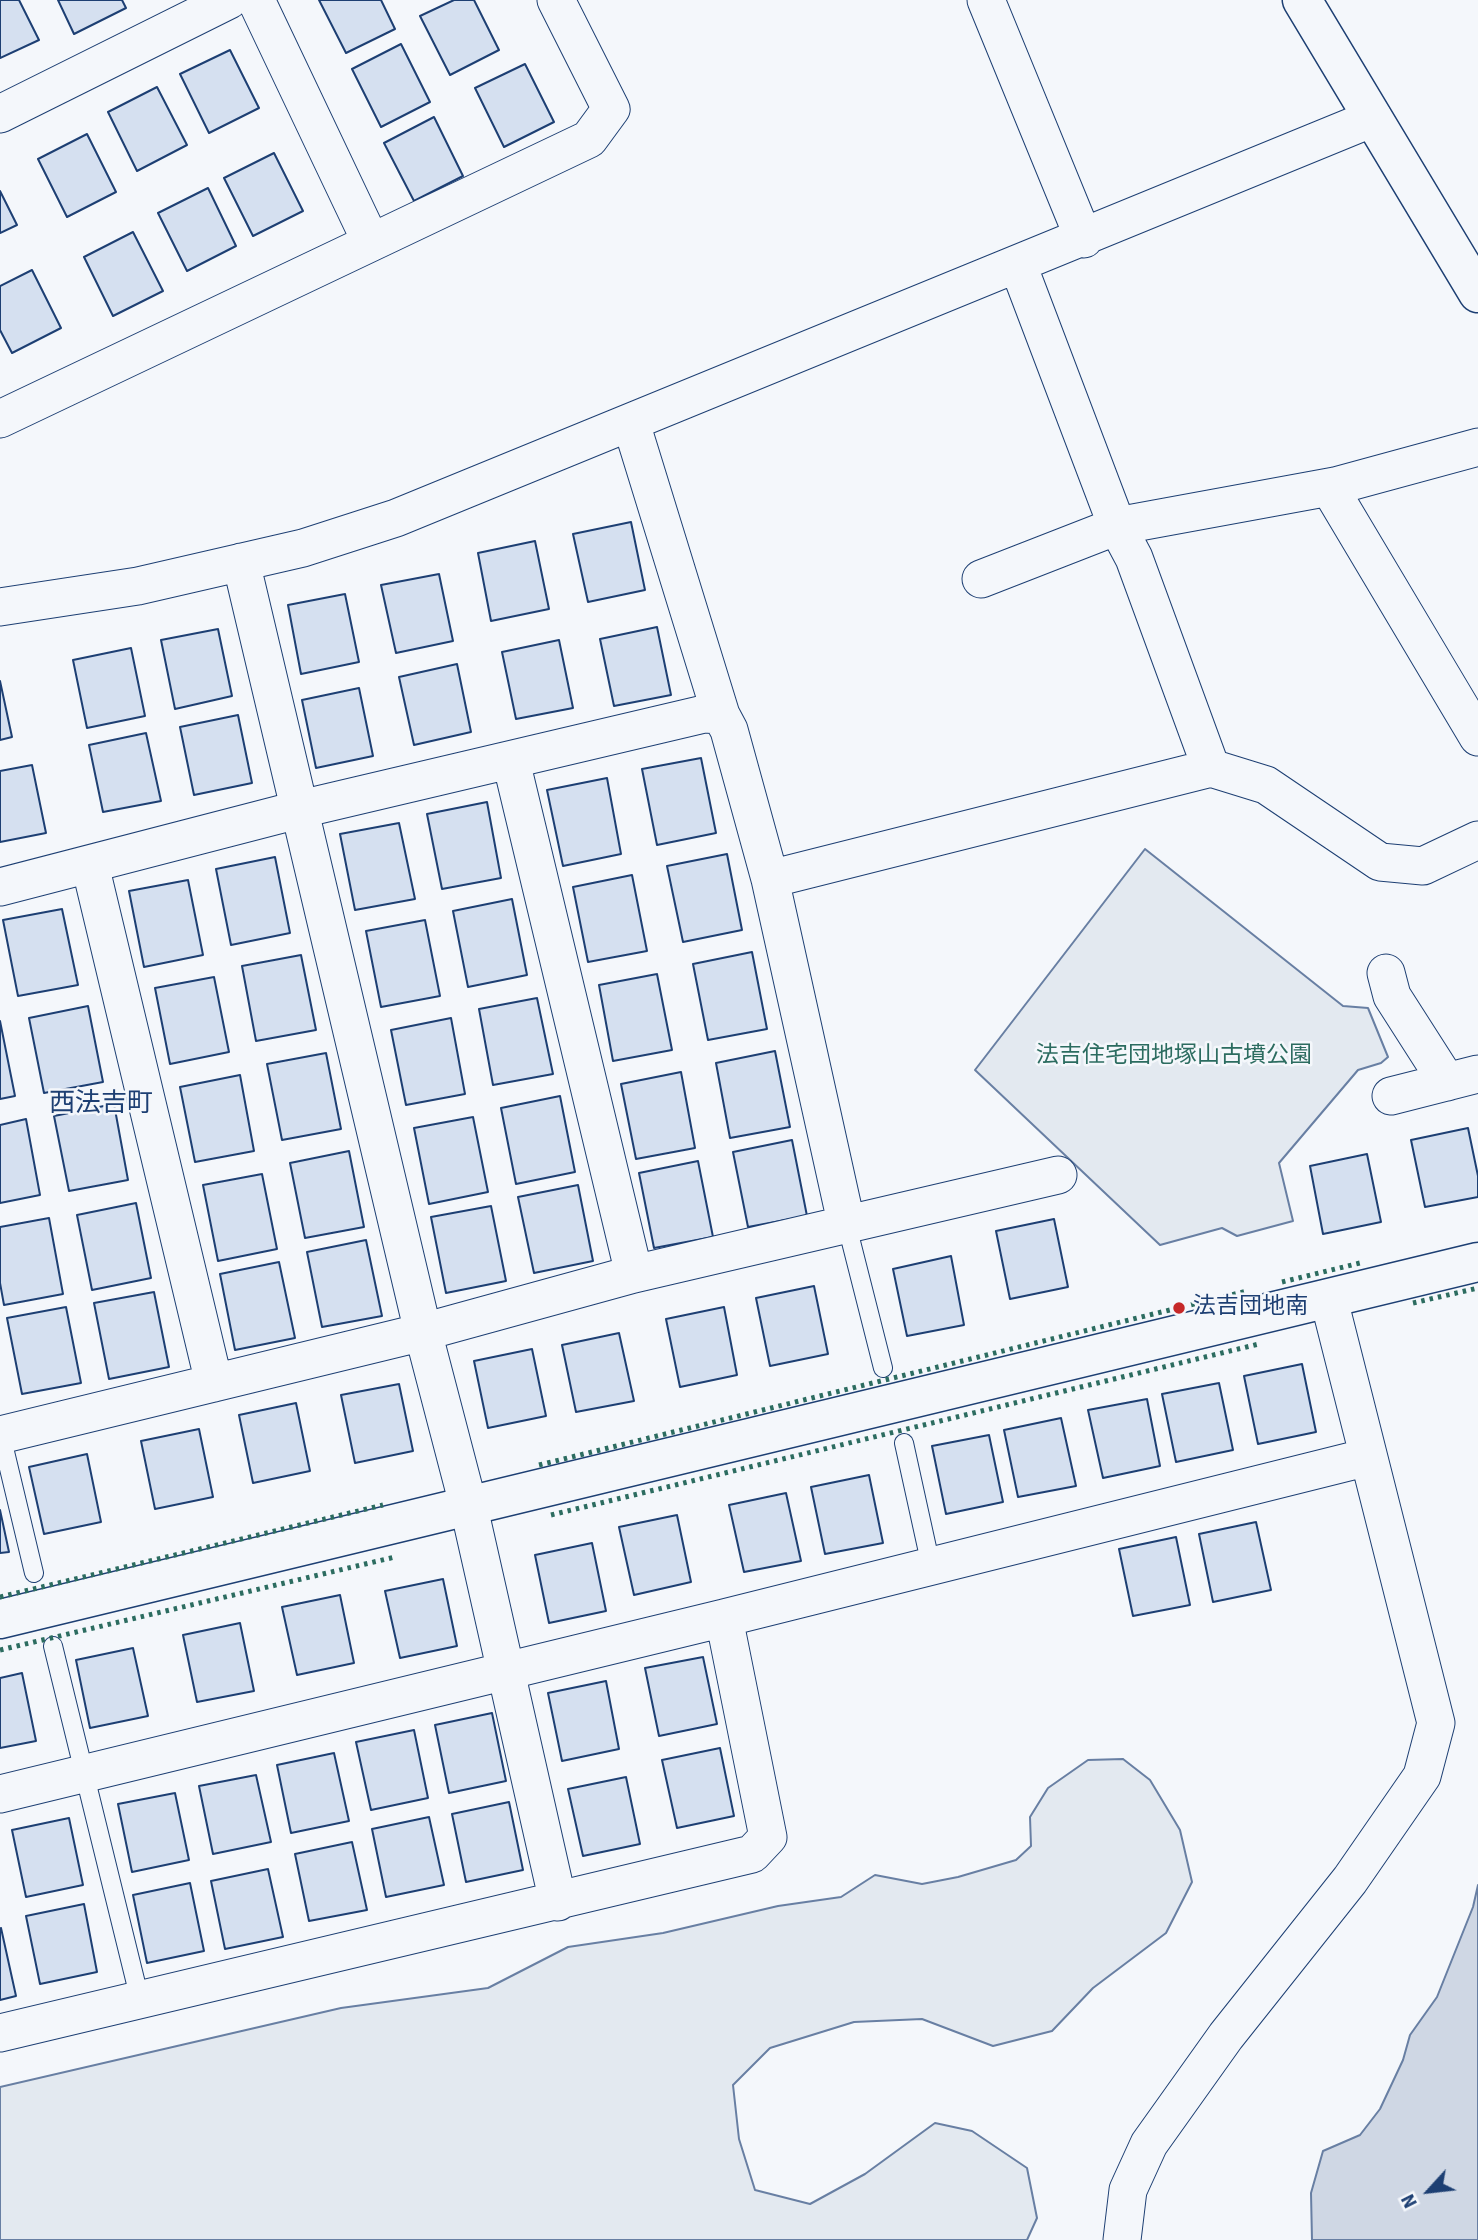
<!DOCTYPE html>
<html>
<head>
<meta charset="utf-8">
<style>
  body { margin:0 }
  #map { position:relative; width:1478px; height:2240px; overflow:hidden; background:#f4f7fb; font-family:"Source Sans 3",sans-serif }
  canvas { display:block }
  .north { position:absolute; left:1394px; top:2156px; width:70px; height:70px; -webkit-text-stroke:5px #f4f7fb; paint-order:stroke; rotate:243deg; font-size:19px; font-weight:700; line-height:28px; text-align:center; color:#1d3f73 }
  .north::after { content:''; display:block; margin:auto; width:24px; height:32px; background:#1d3f73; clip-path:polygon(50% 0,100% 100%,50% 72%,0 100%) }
</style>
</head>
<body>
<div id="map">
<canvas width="1478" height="2240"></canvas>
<div class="north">N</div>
</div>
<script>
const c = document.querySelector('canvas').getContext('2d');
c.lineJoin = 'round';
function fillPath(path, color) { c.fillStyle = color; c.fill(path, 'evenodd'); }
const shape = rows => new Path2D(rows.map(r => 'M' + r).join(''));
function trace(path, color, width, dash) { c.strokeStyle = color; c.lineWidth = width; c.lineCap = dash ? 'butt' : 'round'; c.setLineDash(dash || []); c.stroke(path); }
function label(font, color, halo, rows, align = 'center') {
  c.font = font + ' "Source Sans 3","Noto Sans JP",sans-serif'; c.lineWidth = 5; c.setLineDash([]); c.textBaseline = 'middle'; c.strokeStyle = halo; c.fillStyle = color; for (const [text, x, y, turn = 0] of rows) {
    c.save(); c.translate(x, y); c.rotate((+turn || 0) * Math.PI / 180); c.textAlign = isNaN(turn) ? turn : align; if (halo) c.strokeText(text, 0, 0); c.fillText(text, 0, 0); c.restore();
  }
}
const green = shape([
  [1145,849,1343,1006,1368,1008,1388,1057,1381,1063,1358,1070,1279,1163,1293,1221,1237,1236,1222,1228,1160,1245,975,1070,1145,849],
  [1123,1759,1150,1780,1180,1830,1192,1882,1166,1933,1093,1988,1052,2031,993,2046,922,2019,854,2022,770,2048,733,2085,739,2139,755,2190,810,2204,865,2174,935,2123,972,2131,1027,2168,1037,2218,1027,2240,0,2240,0,2087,341,2008,488,1988,568,1947,663,1933,778,1906,841,1897,875,1875,922,1884,958,1877,1016,1860,1031,1846,1030,1817,1048,1788,1088,1760,1123,1759]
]);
const water = shape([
  [1478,1885,1478,2240,1312,2240,1311,2193,1323,2151,1360,2135,1380,2109,1403,2060,1410,2035,1437,1997,1473,1907,1478,1885]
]);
const building = shape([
  [0,0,19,0,39,40,0,58,0,0],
  [58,0,122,0,126,8,74,34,58,0],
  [319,0,381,0,395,29,346,53,319,0],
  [454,0,474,0,499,50,450,75,420,16,454,0],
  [401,44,430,102,381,127,352,69,401,44],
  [230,50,259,108,209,133,180,74,230,50],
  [525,64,554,122,504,147,475,88,525,64],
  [157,87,187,145,137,171,108,112,157,87],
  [434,117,463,176,414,201,384,143,434,117],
  [87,134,116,192,67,217,38,159,87,134],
  [274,153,303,211,253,236,224,178,274,153],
  [208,188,236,246,187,271,158,213,208,188],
  [0,191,17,225,0,233,0,191],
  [133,232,163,291,113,316,84,257,133,232],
  [32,270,61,328,12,353,0,330,0,286,32,270],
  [631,522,645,590,588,602,573,534,631,522],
  [535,541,549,609,491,621,478,553,535,541],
  [439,574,453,641,396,653,381,585,439,574],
  [345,594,359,662,301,674,288,605,345,594],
  [657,627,671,695,614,706,600,639,657,627],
  [218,629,232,696,175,709,161,640,218,629],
  [559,640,573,708,516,719,502,652,559,640],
  [131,648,145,716,87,728,73,660,131,648],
  [457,664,471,732,414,745,399,677,457,664],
  [0,681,12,737,0,740,0,681],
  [359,688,373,756,316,768,302,700,359,688],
  [238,715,252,783,194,795,180,727,238,715],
  [146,733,161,801,103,812,89,745,146,733],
  [701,758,716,833,657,845,642,769,701,758],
  [32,765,46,833,0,842,0,771,32,765],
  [607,778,621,854,563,866,547,790,607,778],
  [487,802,501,878,442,889,427,814,487,802],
  [399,823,415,899,355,910,340,834,399,823],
  [727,854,742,930,683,942,667,866,727,854],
  [275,857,290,933,231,945,216,869,275,857],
  [632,875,647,951,588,962,573,887,632,875],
  [188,880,203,955,144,967,129,891,188,880],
  [512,899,527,975,468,987,453,911,512,899],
  [62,909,78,985,18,996,3,920,62,909],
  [425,920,440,996,381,1007,366,931,425,920],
  [752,952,767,1029,708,1040,693,964,752,952],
  [301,955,316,1030,256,1041,242,966,301,955],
  [657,974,672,1050,613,1061,599,985,657,974],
  [214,977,229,1052,170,1064,155,988,214,977],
  [537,998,553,1074,493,1085,479,1009,537,998],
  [88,1006,103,1082,44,1093,29,1018,88,1006],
  [451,1018,465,1094,406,1105,391,1030,451,1018],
  [0,1021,15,1096,0,1099,0,1021],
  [775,1051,790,1127,730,1138,716,1063,775,1051],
  [326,1053,341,1129,282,1140,267,1064,326,1053],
  [681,1072,695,1148,636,1159,621,1084,681,1072],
  [240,1075,254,1151,195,1162,180,1087,240,1075],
  [560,1096,575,1172,516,1184,501,1108,560,1096],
  [114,1104,128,1180,69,1191,54,1116,114,1104],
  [473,1117,488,1192,429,1204,414,1128,473,1117],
  [26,1119,40,1195,0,1203,0,1125,26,1119],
  [1468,1128,1478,1176,1478,1197,1425,1207,1411,1140,1468,1128],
  [792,1140,807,1216,748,1227,733,1152,792,1140],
  [349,1151,364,1227,305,1238,290,1163,349,1151],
  [1367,1154,1381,1222,1323,1234,1310,1166,1367,1154],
  [698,1161,713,1237,654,1248,639,1173,698,1161],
  [262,1174,277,1249,218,1261,203,1185,262,1174],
  [578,1185,593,1261,534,1273,518,1197,578,1185],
  [136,1203,151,1278,92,1290,77,1215,136,1203],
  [491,1206,506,1281,446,1293,431,1217,491,1206],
  [49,1218,63,1294,4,1305,0,1283,0,1227,49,1218],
  [1054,1219,1068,1287,1010,1299,996,1231,1054,1219],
  [366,1240,382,1316,322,1327,307,1252,366,1240],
  [951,1256,964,1325,907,1336,893,1269,951,1256],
  [279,1262,295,1338,235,1350,220,1274,279,1262],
  [814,1286,828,1354,770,1366,756,1298,814,1286],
  [154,1292,169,1367,109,1379,94,1303,154,1292],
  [66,1307,81,1383,22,1394,7,1318,66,1307],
  [724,1307,737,1375,680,1387,666,1319,724,1307],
  [619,1333,634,1401,576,1412,562,1345,619,1333],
  [532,1349,546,1416,488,1428,474,1361,532,1349],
  [1302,1364,1316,1432,1258,1444,1244,1376,1302,1364],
  [1219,1383,1233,1450,1176,1462,1162,1394,1219,1383],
  [399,1384,413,1451,355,1463,341,1395,399,1384],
  [1147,1399,1160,1466,1103,1478,1088,1410,1147,1399],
  [296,1403,310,1471,253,1483,239,1415,296,1403],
  [1061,1418,1076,1486,1018,1497,1004,1430,1061,1418],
  [199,1429,213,1497,155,1509,141,1441,199,1429],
  [989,1435,1003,1502,946,1514,932,1446,989,1435],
  [87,1454,101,1522,44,1534,29,1467,87,1454],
  [869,1475,883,1543,825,1554,811,1487,869,1475],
  [786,1493,801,1561,744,1572,729,1505,786,1493],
  [0,1510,9,1552,0,1553,0,1510],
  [677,1515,691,1582,634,1595,619,1527,677,1515],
  [1256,1522,1271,1590,1213,1602,1199,1534,1256,1522],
  [1176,1537,1190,1605,1133,1616,1119,1549,1176,1537],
  [592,1543,606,1611,549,1623,535,1555,592,1543],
  [443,1579,457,1646,400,1658,385,1591,443,1579],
  [340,1595,354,1663,297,1675,282,1607,340,1595],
  [240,1623,254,1691,197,1702,183,1635,240,1623],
  [133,1648,148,1716,90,1728,76,1660,133,1648],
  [703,1657,717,1724,659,1736,645,1668,703,1657],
  [22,1673,36,1741,0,1748,0,1678,22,1673],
  [606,1681,619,1749,562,1761,548,1693,606,1681],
  [492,1713,506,1781,449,1793,435,1725,492,1713],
  [414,1730,428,1798,371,1810,356,1742,414,1730],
  [720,1748,734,1816,677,1828,662,1760,720,1748],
  [334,1753,349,1821,291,1833,277,1765,334,1753],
  [256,1775,271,1842,213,1854,199,1786,256,1775],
  [626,1777,640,1844,583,1856,568,1789,626,1777],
  [175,1793,189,1860,132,1872,118,1804,175,1793],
  [509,1802,523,1870,466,1882,452,1814,509,1802],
  [429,1817,444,1885,386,1897,372,1829,429,1817],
  [69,1818,83,1885,26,1897,12,1830,69,1818],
  [352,1842,367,1910,309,1921,295,1854,352,1842],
  [268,1869,283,1937,225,1949,211,1881,268,1869],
  [190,1883,204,1951,147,1963,133,1895,190,1883],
  [84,1904,97,1972,40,1984,26,1916,84,1904],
  [1,1928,16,1996,0,2000,0,1929,1,1928]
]);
const lane = shape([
  [846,1222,883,1368],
  [1,1435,34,1573],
  [904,1443,931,1566],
  [53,1646,140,2000]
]);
const street = shape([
  [256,0,371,242],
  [986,0,1084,239],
  [0,114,229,0],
  [1018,265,1117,526,1335,486,1478,447],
  [0,419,589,139,611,109,556,0],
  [631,423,721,715],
  [1329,487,1478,737],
  [241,562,423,1332,469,1508,558,1902],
  [981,579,1117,526,1134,558,1211,768],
  [0,607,138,586,303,548,396,518,1373,118],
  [511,761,634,1274],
  [90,865,214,1383],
  [770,879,1211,768,1266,785,1380,862,1423,866,1478,840],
  [0,887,301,809,704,714,721,715,729,730,770,879,846,1222],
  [1386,973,1392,996,1447,1082],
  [1391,1096,1478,1074],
  [0,1435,423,1332,634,1274,1058,1175],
  [0,1794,724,1618],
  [0,2033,752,1854,768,1837,724,1618,1368,1457],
  [1122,2240,1128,2190,1149,2144,1226,2036,1350,1880,1422,1776,1436,1723,1329,1300]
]);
const secondary = shape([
  [1302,0,1478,293],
  [0,1619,1478,1262]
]);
const hedge = shape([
  [1282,1282,1364,1262],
  [1413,1303,1478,1288],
  [539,1465,1247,1291],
  [551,1515,1259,1344],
  [0,1597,383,1505],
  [0,1650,395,1557]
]);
const markers = [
  [1179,1308,7,"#c62828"]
];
const parkNames = [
  ["法吉住宅団地塚山古墳公園",1174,1057]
];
const poiNames = [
  ["法吉団地南",1193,1308]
];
const quarterNames = [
  ["西法吉町",101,1105]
];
fillPath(green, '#e3e9f0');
trace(green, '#687fa3', 2);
fillPath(water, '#cfd7e4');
trace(water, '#687fa3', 2);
fillPath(building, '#d5e0f0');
trace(building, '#1d3f73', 2);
trace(lane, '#1d3f73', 20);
trace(street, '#1d3f73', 39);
trace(secondary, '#1d3f73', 41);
trace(lane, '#f4f7fb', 18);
trace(street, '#f4f7fb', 37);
trace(secondary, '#f4f7fb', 38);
trace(hedge, '#2c6c60', 5, [3.5, 5]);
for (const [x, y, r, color] of markers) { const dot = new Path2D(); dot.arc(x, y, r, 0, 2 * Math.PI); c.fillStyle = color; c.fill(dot); trace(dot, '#f4f7fb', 2.5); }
label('23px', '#2c6c60', '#f4f7fb', parkNames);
label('23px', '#1d3f73', '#f4f7fb', poiNames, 'left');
label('26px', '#1d3f73', '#f4f7fb', quarterNames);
</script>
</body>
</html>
